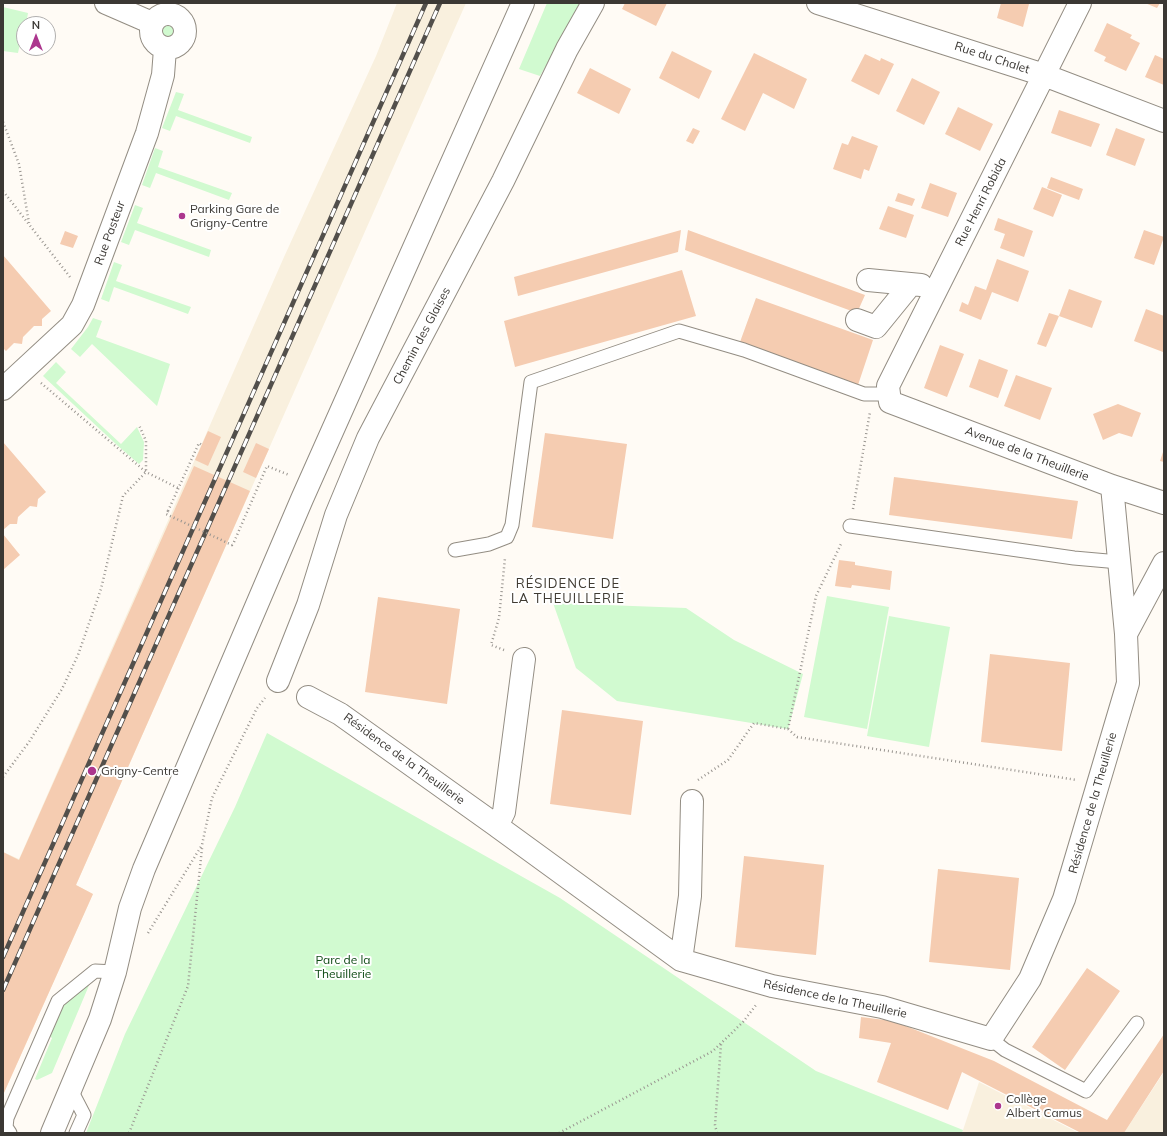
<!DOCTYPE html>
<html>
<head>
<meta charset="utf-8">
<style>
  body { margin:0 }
  #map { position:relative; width:1167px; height:1136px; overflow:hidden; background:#fffbf5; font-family:Mulish,sans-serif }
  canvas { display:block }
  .frame { position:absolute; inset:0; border:4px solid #3b3834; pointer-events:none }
  .north { position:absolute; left:16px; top:16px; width:40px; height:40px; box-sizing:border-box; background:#fff; border:1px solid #b1afae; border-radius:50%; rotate:0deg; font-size:11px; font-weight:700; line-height:16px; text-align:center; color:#3b3834 }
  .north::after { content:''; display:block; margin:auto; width:14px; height:18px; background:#ac368e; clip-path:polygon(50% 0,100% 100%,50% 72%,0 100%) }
</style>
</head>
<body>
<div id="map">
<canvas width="1167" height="1136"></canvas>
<div class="frame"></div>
<div class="north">N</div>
</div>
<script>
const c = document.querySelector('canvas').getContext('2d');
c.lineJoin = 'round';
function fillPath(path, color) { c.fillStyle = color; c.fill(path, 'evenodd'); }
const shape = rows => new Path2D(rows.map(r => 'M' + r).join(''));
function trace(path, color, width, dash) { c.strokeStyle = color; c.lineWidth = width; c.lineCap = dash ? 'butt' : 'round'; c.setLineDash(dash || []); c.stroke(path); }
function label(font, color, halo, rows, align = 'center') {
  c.font = font + ' Mulish,sans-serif'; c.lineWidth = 4; c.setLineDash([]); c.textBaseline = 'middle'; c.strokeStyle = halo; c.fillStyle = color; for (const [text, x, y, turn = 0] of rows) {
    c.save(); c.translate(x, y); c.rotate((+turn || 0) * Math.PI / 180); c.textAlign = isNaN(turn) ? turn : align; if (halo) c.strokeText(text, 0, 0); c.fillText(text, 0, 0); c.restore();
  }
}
const built = shape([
  [397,3,466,3,76,885,93,894,3,1095,3,852,19,859,284,257,376,56],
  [1164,1072,1164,1133,1124,1133],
  [979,1082,1079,1133,962,1133]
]);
const green = shape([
  [547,3,581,3,540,76,519,69],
  [3,7,28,13,26,24,24,24,18,53,3,51],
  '157 31a12 12 0 1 1 24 0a12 12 0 1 1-24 0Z',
  [176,92,184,94,178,110,252,137,250,143,176,116,170,131,162,128],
  [155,148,163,151,158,167,232,193,229,200,156,173,150,188,142,185],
  [135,205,143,208,137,223,211,250,209,257,135,230,129,245,121,242],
  [114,262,122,265,116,281,191,307,188,314,114,287,109,302,101,299],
  [93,318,102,321,96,337,170,364,157,406,92,344,80,357,71,349,88,327],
  [56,362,66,372,56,383,121,444,137,427,144,442,143,460,139,464,118,446,43,376],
  [827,596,889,607,867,729,804,717],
  [553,603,686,608,734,640,803,674,788,729,617,701,576,668],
  [889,616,950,627,929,747,867,736],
  [267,733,560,898,816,1071,963,1130,962,1133,86,1133,125,1034,235,807],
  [90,983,52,1073,37,1080,35,1079,52,1038,47,1034,59,1007]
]);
const building = shape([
  [625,3,667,3,656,26,622,9],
  [1001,3,1029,4,1023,27,997,18],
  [1145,3,1160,3,1157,8],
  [1107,23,1132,35,1130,38,1140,43,1126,71,1104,61,1106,57,1094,51],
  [672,51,712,71,699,99,659,78],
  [754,53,807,79,794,109,763,93,745,131,721,119],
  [865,54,880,61,881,58,894,64,879,95,851,81],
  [1155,55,1164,59,1164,85,1145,77],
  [590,68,631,89,619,114,577,93],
  [912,78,940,92,924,125,896,111],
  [958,107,993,124,980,151,945,134],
  [1059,110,1100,124,1091,147,1051,133],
  [693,128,700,131,693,144,686,141],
  [1116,128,1145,139,1135,166,1106,155],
  [852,136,878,146,869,171,864,169,861,179,833,169,842,143,848,145],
  [1051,177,1083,189,1079,200,1047,188],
  [930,183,957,193,948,217,921,208],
  [1042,187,1062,195,1053,217,1033,209],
  [898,193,915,199,912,206,895,201],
  [888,206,914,215,906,238,879,229],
  [998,218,1033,231,1024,257,1000,248,1005,234,994,230],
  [681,230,678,252,518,296,514,277],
  [688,230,865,295,857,313,685,250],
  [1144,230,1164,237,1154,265,1134,258],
  [65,231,78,236,73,248,60,244],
  [3,255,51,311,42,319,42,326,34,326,23,337,22,344,14,343,6,351,3,348],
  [997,259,1029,271,1018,302,992,292,981,320,959,311,962,302,968,305,975,286,986,290],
  [682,270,696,316,515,367,504,321],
  [1069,289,1102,301,1092,328,1059,316],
  [756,298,873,340,858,385,740,342],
  [1146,309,1164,316,1163,352,1134,341],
  [1049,313,1059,316,1046,347,1037,344],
  [940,345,964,354,947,397,924,388],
  [979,359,1008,370,998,398,969,387],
  [1016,375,1052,388,1040,420,1004,406],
  [1118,404,1141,413,1132,437,1119,433,1103,440,1093,414],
  [208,431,221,437,208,466,195,460],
  [545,433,627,444,613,539,532,527],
  [3,442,46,492,38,499,37,507,30,506,18,517,17,524,10,524,3,530],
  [256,443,269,449,256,478,243,472],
  [1164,449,1164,462,1160,461],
  [194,466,250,491,76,885,93,894,3,1095,3,852,19,860],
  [894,477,1078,501,1072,539,889,515],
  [3,534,20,555,3,570],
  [839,560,855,562,855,565,892,571,890,590,852,585,851,588,835,586],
  [378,597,460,609,447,704,365,692],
  [990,654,1070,663,1062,751,981,742],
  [562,710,643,721,631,815,550,804],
  [744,856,824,865,816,955,735,947],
  [938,869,1019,878,1010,970,929,962],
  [1087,968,1120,991,1065,1070,1032,1047],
  [861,1017,893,1021,994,1061,1107,1120,1164,1034,1164,1071,1124,1133,1081,1133,962,1072,948,1110,877,1082,891,1043,859,1038]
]);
const path = shape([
  [3,122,19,164,29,223],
  [3,191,70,277],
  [41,383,146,472,178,488],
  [853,509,870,412],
  [168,511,199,443,202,445],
  [234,542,267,466,289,475],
  [504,650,491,645,499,618,505,558],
  [788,729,797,737,1077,780],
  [3,777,29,742,62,689,78,655,101,589,123,496,146,472,146,441,139,425],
  [698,780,728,760,754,723,788,729,816,596,842,542],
  [148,933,202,845,212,798,257,708,265,698],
  [129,1133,188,986,202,848],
  [559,1133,713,1051,743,1022,756,1005],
  [717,1133,715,1125,721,1044]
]);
const service = shape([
  [850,526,1074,558,1119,562],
  [455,550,489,544,507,537,512,525,531,382,679,331,744,350,864,394,889,394],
  [991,1039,1005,1050,1086,1091,1137,1023],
  [71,1090,84,1115,76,1133],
  [10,1133,6,1127,7,1118,58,1001,95,971,115,972]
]);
const minor = shape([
  [106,3,152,23],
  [818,3,1044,75,1164,121],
  [1080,3,888,386,890,402,1112,486,1164,503],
  '151 31a17 17 0 1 1 34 0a17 17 0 1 1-34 0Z',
  [868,280,921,285],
  [857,320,876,327,911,284],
  [3,389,72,325,83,305,147,133,163,75,165,49],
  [1126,634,1164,563],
  [524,659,504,812,497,826,681,960,772,986,882,1007,991,1039,1030,979,1064,899,1128,683,1126,634,1112,486],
  [278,681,308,605,336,515,368,438,503,181,567,49,593,3],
  [308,697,340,714,497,826],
  [681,960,690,896,692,801]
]);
const primary = shape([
  [52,1133,100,1019,115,972,130,908,144,869,302,499,523,3]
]);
const rail = shape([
  [3,957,426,3],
  [3,990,440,3]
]);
const pathBridge = shape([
  [168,511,166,514,232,545,234,542]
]);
const markers = [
  [182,216,4,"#ac368e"],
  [92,771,5,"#ac368e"],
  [998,1106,4,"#ac368e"]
];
const streetNames = [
  ["Rue du Chalet",992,58,18],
  ["Rue Henri Robida",981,202,-63],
  ["Rue Pasteur",110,233,-70],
  ["Chemin des Glaises",422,336,-62],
  ["Avenue de la Theuillerie",1027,454,21],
  ["Résidence de la Theuillerie",404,759,36],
  ["Résidence de la Theuillerie",1093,803,-74],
  ["Résidence de la Theuillerie",835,999,12]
];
const poiNames = [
  ["Parking Gare de",190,209],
  ["Grigny-Centre",190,223],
  ["Grigny-Centre",101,771],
  ["Collège",1006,1099],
  ["Albert Camus",1006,1113]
];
const parkNames = [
  ["Parc de la",343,960],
  ["Theuillerie",343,974]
];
const neighbourhoodNames = [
  ["RÉSIDENCE DE",568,584],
  ["LA THEUILLERIE",568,599]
];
fillPath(built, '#f9f0de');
fillPath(green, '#d1fad0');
fillPath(building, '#f5ccb1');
trace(service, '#938d83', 15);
trace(minor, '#938d83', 24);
trace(primary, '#938d83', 24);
trace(path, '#999590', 2.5, [1, 3]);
trace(service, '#fff', 13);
trace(minor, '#fff', 22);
trace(primary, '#fff', 22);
trace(rail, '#524f4b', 4.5);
trace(rail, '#fff', 3, [9]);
trace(pathBridge, '#999590', 2.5, [1, 3]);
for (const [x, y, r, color] of markers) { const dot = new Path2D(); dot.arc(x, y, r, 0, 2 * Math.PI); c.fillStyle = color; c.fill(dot); trace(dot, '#fff', 1.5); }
label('12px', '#3b3834', '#fff', streetNames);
label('12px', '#3b3834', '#fff', poiNames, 'left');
label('12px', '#0e4a14', '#fff', parkNames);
c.letterSpacing = '1px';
label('13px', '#403b32', '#fff', neighbourhoodNames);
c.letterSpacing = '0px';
</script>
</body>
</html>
